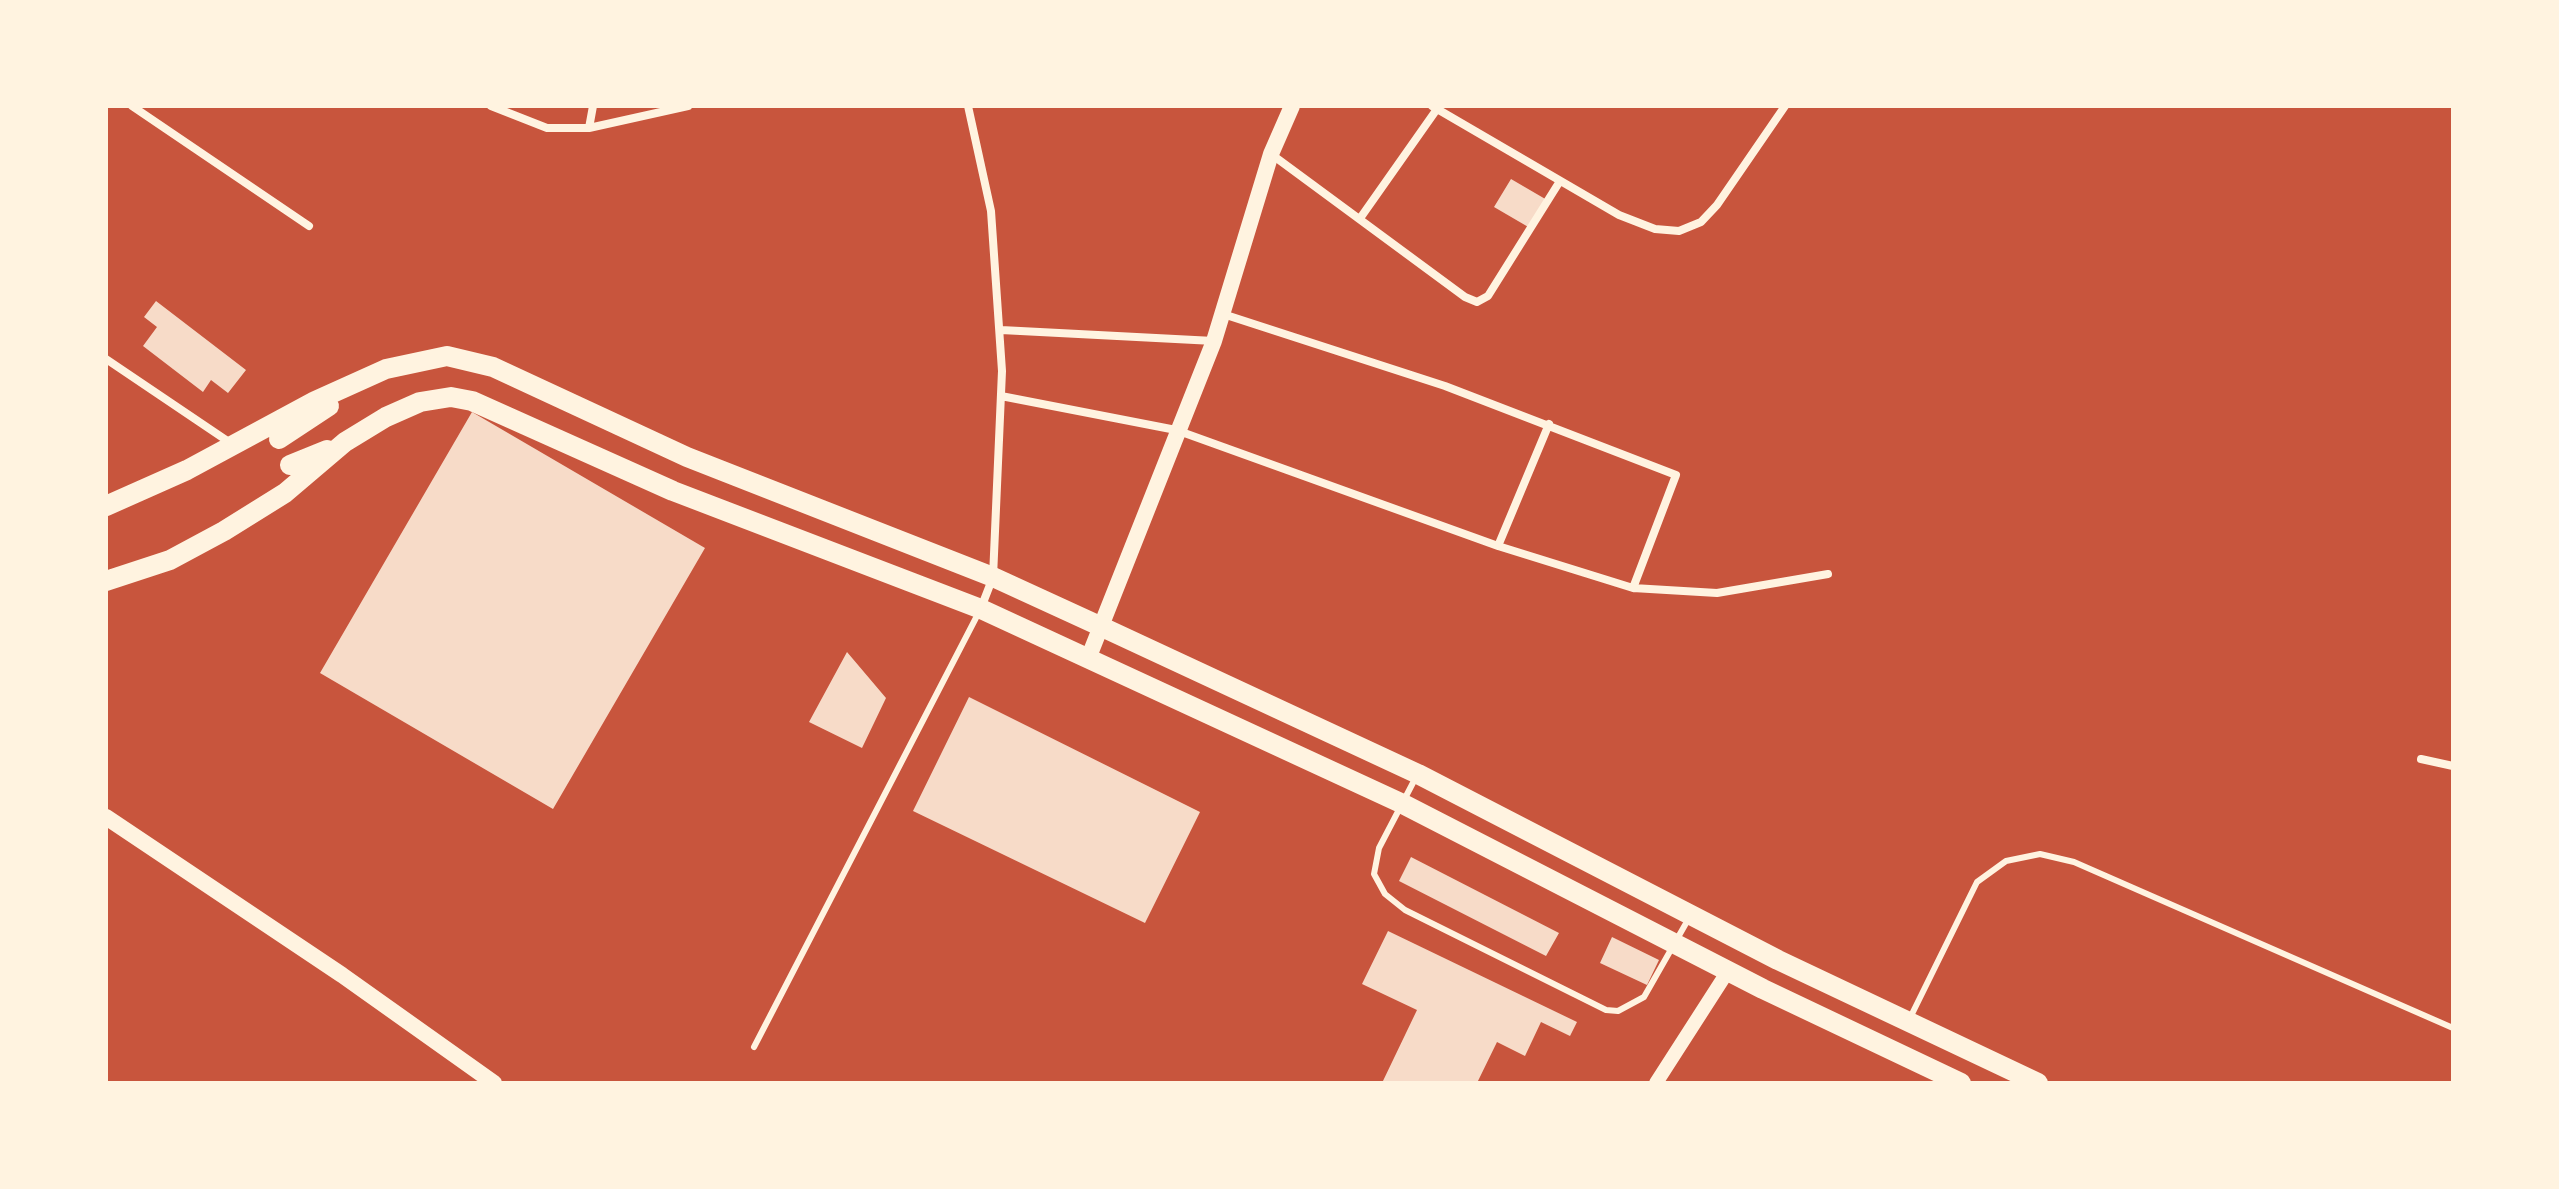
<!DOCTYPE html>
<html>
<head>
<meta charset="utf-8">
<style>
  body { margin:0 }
  #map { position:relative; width:2559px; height:1189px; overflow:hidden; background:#c8553d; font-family:"Noto Serif",serif }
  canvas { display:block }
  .frame { position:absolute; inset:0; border:108px solid #fff3e0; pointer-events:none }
</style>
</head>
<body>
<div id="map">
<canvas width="2559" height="1189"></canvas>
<div class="frame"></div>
</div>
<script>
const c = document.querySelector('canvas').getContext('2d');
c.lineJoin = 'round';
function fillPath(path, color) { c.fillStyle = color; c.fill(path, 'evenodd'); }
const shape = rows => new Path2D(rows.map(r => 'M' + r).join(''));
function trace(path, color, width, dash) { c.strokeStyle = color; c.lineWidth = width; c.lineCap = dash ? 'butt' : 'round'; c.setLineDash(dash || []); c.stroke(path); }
const building = shape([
  [1511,179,1547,200,1530,228,1494,207],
  [156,301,246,370,228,393,211,380,203,392,143,346,157,327,144,317],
  [472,412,705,548,553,809,320,673],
  [847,652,886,698,862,748,809,722],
  [969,697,1200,812,1145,923,913,811],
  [1411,857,1559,933,1546,956,1399,881],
  [1388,931,1577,1022,1570,1036,1541,1022,1525,1056,1497,1042,1477,1083,1382,1083,1417,1010,1362,984],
  [1612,937,1659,960,1647,985,1600,963]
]);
const service = shape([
  [1416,777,1379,848,1374,874,1385,894,1405,910,1606,1010,1618,1011,1644,997,1689,918],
  [1910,1018,1977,882,2006,861,2040,854,2074,862,2453,1028],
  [754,1047,979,612]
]);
const minor = shape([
  [132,106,309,226],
  [491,106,547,128,589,128,688,106],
  [968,106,991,211,1002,371,993,577,981,608],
  [1432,106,1619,215,1655,229,1679,231,1701,222,1717,205,1785,106],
  [589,128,593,106],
  [1271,154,1465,297,1477,302,1488,296,1560,181],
  [1361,217,1437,109],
  [1223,314,1445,386,1676,475,1633,588],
  [1001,330,1214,341],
  [106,359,232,444],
  [1001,396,1176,430,1498,546,1633,588,1717,593,1828,574],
  [1498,546,1549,424],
  [2421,759,2453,766]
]);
const tertiary = shape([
  [1656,1083,1728,971]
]);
const secondary = shape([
  [1088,659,1214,341,1271,154,1292,106],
  [106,817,342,975,494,1083]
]);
const primary = shape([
  [279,439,329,406],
  [290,465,327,450],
  [106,506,187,470,315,401,386,369,447,356,493,367,687,457,993,577,1102,627,1418,774,1778,960,2038,1083],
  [106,581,170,560,224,531,285,493,345,442,386,417,420,402,451,397,472,401,673,491,981,609,1403,804,1763,989,1961,1083]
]);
fillPath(building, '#f7dbc8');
trace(service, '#fff3e0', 6);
trace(minor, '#fff3e0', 8);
trace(tertiary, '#fff3e0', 14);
trace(secondary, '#fff3e0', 16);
trace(primary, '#fff3e0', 20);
</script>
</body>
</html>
